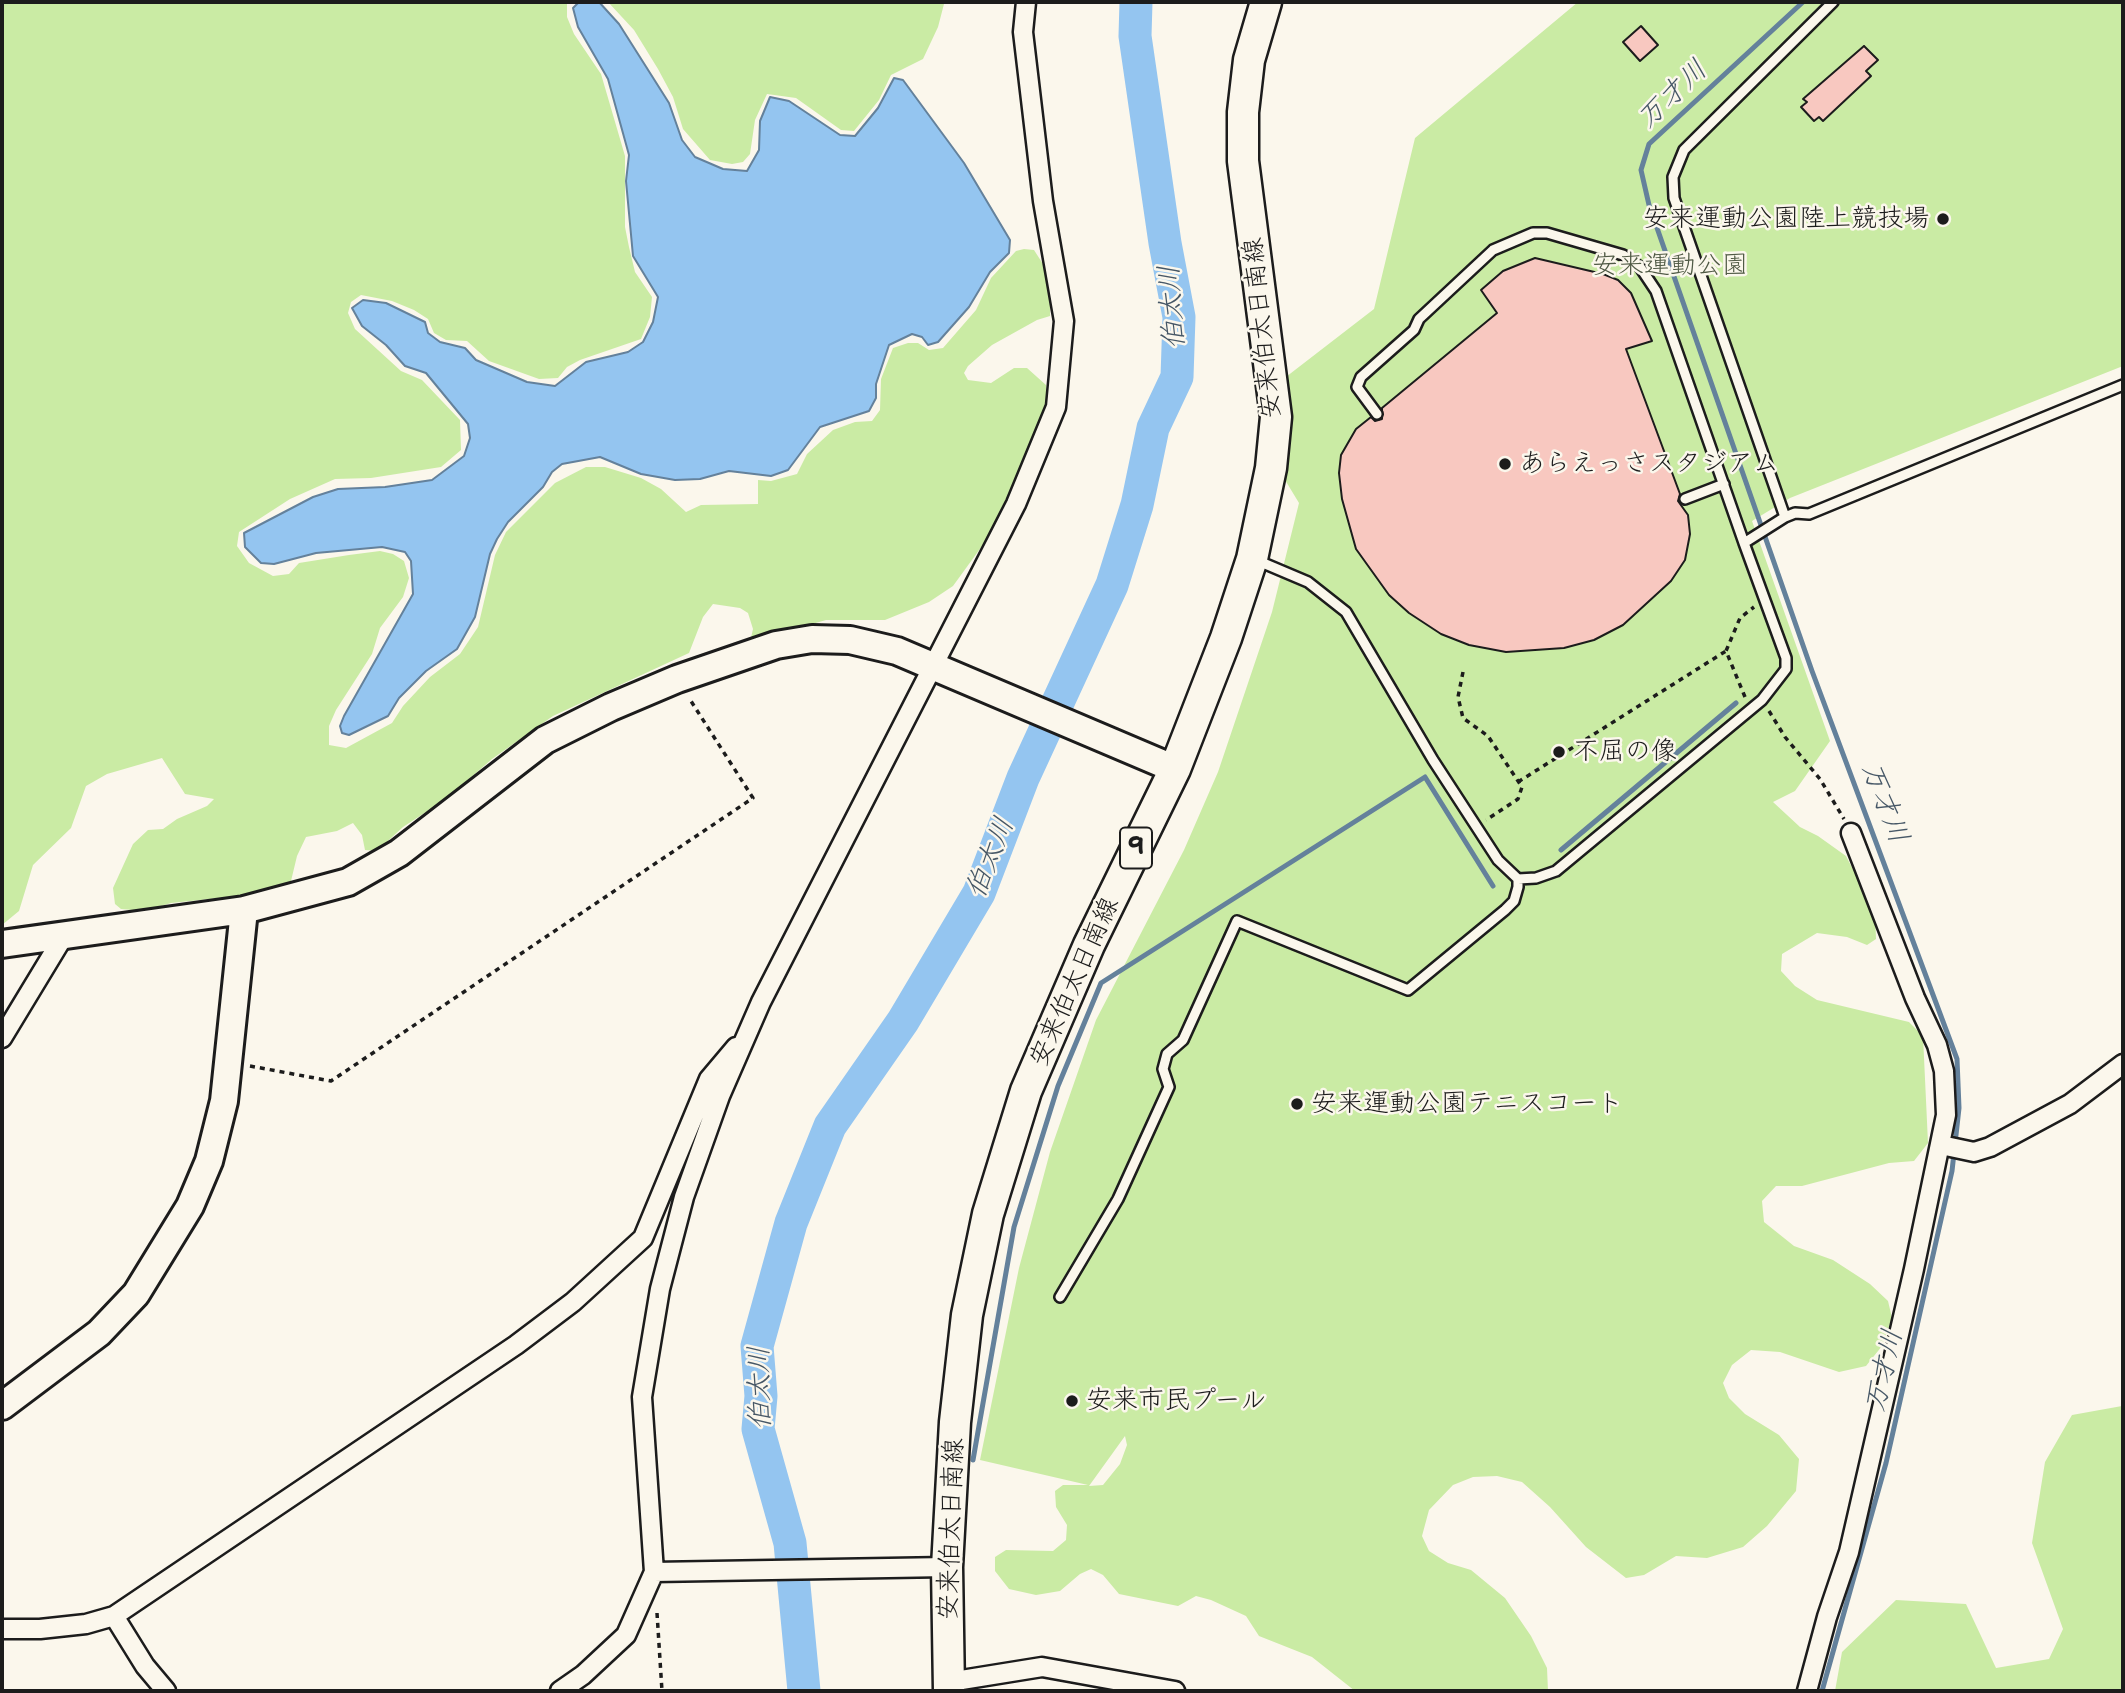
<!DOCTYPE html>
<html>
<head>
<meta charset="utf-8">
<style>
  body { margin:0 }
  #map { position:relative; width:2125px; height:1693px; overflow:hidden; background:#fbf7ec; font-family:"Shantell Sans",sans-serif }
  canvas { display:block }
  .frame { position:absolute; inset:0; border:4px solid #1c1c1c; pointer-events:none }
</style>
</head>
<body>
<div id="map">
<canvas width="2125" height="1693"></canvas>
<div class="frame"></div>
</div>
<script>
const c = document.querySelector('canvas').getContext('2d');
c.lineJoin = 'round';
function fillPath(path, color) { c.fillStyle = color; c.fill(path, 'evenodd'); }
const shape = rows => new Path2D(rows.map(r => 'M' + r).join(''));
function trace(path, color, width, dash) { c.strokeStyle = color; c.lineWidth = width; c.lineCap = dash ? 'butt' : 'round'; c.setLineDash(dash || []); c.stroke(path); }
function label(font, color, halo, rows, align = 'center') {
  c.font = font + ' "Shantell Sans","Klee One",sans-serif'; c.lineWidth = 5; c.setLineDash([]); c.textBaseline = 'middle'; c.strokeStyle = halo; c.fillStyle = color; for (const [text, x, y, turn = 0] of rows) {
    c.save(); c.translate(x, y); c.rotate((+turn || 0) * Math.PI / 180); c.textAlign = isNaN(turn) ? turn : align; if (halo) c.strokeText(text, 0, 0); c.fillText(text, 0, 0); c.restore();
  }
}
const green = shape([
  [2,2,567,2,567,17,574,34,601,74,625,156,625,227,629,247,635,272,652,297,650,317,641,339,580,360,567,367,558,378,539,379,489,361,467,341,446,340,434,333,428,319,414,310,392,301,361,295,351,302,348,313,355,329,401,371,422,380,460,420,461,450,441,467,371,478,335,479,290,499,239,532,237,546,249,563,273,576,289,574,299,563,349,555,380,551,393,554,404,561,409,578,403,597,380,628,372,654,336,710,329,726,329,745,346,748,392,723,403,706,430,677,460,654,478,627,495,555,506,532,555,483,586,467,605,467,641,478,661,489,686,512,701,505,758,504,758,480,771,481,797,474,807,454,833,430,855,422,872,421,880,410,881,379,893,348,908,343,918,343,929,350,943,348,976,310,991,278,1016,251,1024,249,1034,250,1050,275,1050,316,1037,320,992,345,968,366,964,373,968,380,991,383,1014,368,1027,368,1046,385,1047,403,998,524,953,586,929,602,885,620,826,620,750,642,753,629,748,613,740,608,713,604,703,617,689,653,553,716,492,759,446,799,403,827,377,851,365,850,362,835,353,823,337,831,306,837,297,856,291,881,268,893,171,903,145,911,121,909,115,904,113,888,133,844,148,830,163,829,177,819,207,806,214,799,185,794,162,758,107,774,86,786,71,828,33,865,19,911,2,925],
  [608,2,939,2,944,4,938,27,923,59,891,75,879,100,854,131,841,130,796,98,767,94,755,120,750,154,743,162,732,164,710,160,683,129,673,97,658,69,634,30],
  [1578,2,2123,2,2123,366,1790,498,1752,521,1830,741,1795,791,1773,802,1800,827,1818,836,1846,856,1875,912,1876,939,1867,945,1847,937,1817,933,1782,954,1781,971,1795,986,1817,1000,1909,1022,1923,1036,1928,1143,1914,1161,1889,1163,1802,1186,1776,1186,1762,1201,1764,1222,1794,1246,1833,1260,1870,1284,1888,1301,1892,1318,1882,1346,1866,1366,1839,1372,1780,1352,1751,1350,1732,1365,1723,1383,1729,1398,1745,1414,1779,1435,1799,1459,1796,1491,1767,1526,1743,1547,1707,1558,1676,1556,1644,1575,1626,1578,1586,1547,1550,1507,1522,1482,1497,1476,1473,1477,1453,1485,1429,1510,1422,1536,1429,1551,1448,1563,1471,1570,1505,1598,1531,1636,1547,1668,1548,1691,1355,1691,1312,1657,1259,1636,1246,1616,1211,1600,1196,1596,1178,1606,1119,1594,1103,1575,1091,1569,1080,1574,1060,1591,1036,1595,1009,1589,995,1571,995,1557,1006,1550,1053,1551,1066,1540,1067,1525,1056,1507,1055,1491,1063,1485,1088,1485,980,1460,1019,1268,1050,1152,1096,1020,1184,850,1218,772,1272,612,1299,503,1279,470,1282,380,1374,309,1415,138],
  [1125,1436,1127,1445,1120,1464,1103,1485,1089,1486],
  [2122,1406,2123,1691,1835,1691,1842,1652,1896,1600,1966,1604,1996,1668,2049,1659,2063,1629,2032,1543,2045,1462,2072,1415]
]);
const water = shape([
  [579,2,599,2,619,24,669,103,682,140,695,157,723,169,747,171,759,150,760,121,770,97,789,101,840,135,855,136,878,108,894,78,903,80,964,163,1010,240,1009,253,990,272,969,307,938,342,928,345,922,337,912,334,889,345,876,384,876,398,869,411,820,427,788,470,771,476,729,471,700,479,675,480,641,474,600,457,562,464,552,472,543,487,508,522,497,539,490,554,475,617,457,649,426,671,399,698,388,716,349,735,342,733,340,726,344,716,413,594,411,561,405,552,382,547,316,553,274,564,261,563,245,547,244,533,313,497,338,489,385,487,432,480,464,456,470,438,468,424,426,373,405,366,386,345,362,326,352,308,363,300,386,303,425,322,428,333,440,342,465,348,476,360,527,382,555,386,586,362,628,352,643,342,653,322,658,297,633,256,626,181,629,155,608,79,578,27,573,8,579,2]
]);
const stream = shape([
  [1803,2,1649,144,1641,170,1649,205,1812,671,1957,1059,1959,1108,1952,1171,1886,1463,1822,1691],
  [1561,850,1736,703],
  [973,1460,1014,1227,1058,1086,1101,983,1425,777,1493,886]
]);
const river = shape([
  [804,1691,790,1543,758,1429,761,1396,757,1346,791,1223,830,1126,903,1021,979,893,1023,778,1112,585,1137,505,1153,428,1177,377,1179,317,1165,243,1135,36,1136,2]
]);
const building = shape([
  [1641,26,1658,45,1640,61,1623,42,1641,26],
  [1864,46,1878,60,1866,71,1871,76,1823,121,1819,117,1814,121,1801,107,1807,102,1803,99,1864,46],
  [1535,258,1603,274,1618,280,1631,293,1652,341,1626,349,1680,494,1678,501,1688,515,1690,534,1685,560,1671,581,1623,625,1594,640,1564,648,1506,652,1469,645,1441,634,1409,613,1389,595,1356,549,1342,499,1339,473,1341,455,1356,429,1371,417,1375,421,1382,419,1382,408,1497,313,1481,290,1503,271,1535,258]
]);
const path = shape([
  [1463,672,1458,697,1463,718,1488,736,1522,787,1518,799,1486,820],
  [1745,697,1726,651,1740,618,1754,607],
  [1769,711,1785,737,1820,779,1844,819],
  [1518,782,1726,651],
  [250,1066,331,1081,753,798,689,698],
  [657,1613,662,1691]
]);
const lane = shape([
  [1377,414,1357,387,1361,377,1414,330,1419,319,1493,250,1533,233,1547,233,1623,255,1640,267,1656,291,1744,543],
  [1685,499,1724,484],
  [1785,517,1674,198,1673,177,1684,150,1833,2],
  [1518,879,1536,878,1556,871,1762,700,1786,669,1786,658,1744,543,1785,517,1795,513,1809,514,2123,385],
  [1060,1297,1118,1199,1169,1087,1163,1069,1167,1054,1183,1040,1237,921,1408,990,1505,910,1514,901,1518,887,1518,879,1498,860,1433,760,1346,612,1308,582,1256,560]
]);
const street = shape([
  [2,1038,65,934],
  [1941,1145,1974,1152,1990,1147,2070,1104,2123,1064],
  [654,1572,642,1397,660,1289,684,1197,720,1096,761,1002,1016,504,1056,407,1064,321,1043,201,1023,32,1026,2],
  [114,1616,145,1666,166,1691],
  [2,1629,40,1629,86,1624,114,1616,516,1345,573,1302,643,1238,709,1079,736,1047],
  [949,1682,1042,1667,1175,1691],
  [560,1691,583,1675,626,1635,654,1572,947,1567],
  [1807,1691,1827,1617,1849,1552,1914,1269,1946,1115,1944,1071,1937,1045,1915,998,1851,833]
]);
const secondary = shape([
  [2,944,244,910,348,882,399,853,545,740,611,707,677,679,776,645,812,639,850,640,897,651,1175,769],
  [2,1406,99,1333,136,1294,190,1206,209,1161,224,1101,244,910]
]);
const primary = shape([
  [949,1691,947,1567,955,1422,967,1315,988,1214,1026,1091,1089,945,1175,769,1226,638,1252,559,1271,468,1276,417,1243,161,1243,112,1249,60,1266,2]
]);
const markers = [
  [1943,219,7,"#1c1c1c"],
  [1505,464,7,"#1c1c1c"],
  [1559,752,7,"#1c1c1c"],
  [1297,1104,7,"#1c1c1c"],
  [1072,1401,7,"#1c1c1c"]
];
const shields = [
  [1136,848,32]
];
const shieldNames = [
  ["9",1136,848]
];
const poiNames = [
  ["安来運動公園陸上競技場",1929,219,"right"],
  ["あらえっさスタジアム",1519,464],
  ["不屈の像",1573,752],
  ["安来運動公園テニスコート",1311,1104],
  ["安来市民プール",1086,1401]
];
const parkNames = [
  ["安来運動公園",1670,266]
];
const streetNames = [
  ["安来伯太日南線",1263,328,-96],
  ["安来伯太日南線",1075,982,-66],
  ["安来伯太日南線",952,1529,-88]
];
const waterNames = [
  ["万才川",1673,95,-44],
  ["伯太川",1173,307,-94],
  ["万才川",1884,803,69],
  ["伯太川",991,858,-68],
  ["万才川",1885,1371,-77],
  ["伯太川",761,1388,-91]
];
fillPath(green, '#caeba4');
fillPath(water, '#94c5f0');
trace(water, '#64819b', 2);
trace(stream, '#64819b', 5);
trace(river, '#94c5f0', 33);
fillPath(building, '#f8c8c0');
trace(building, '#1c1c1c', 2);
trace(lane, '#1c1c1c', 14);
trace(street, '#1c1c1c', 23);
trace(secondary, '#1c1c1c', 32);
trace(primary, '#1c1c1c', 35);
trace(path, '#1c1c1c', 3.5, [5, 5]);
trace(lane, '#fbf7ec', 9);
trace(street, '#fbf7ec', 18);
trace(secondary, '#fbf7ec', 26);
trace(primary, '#fbf7ec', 30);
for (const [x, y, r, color] of markers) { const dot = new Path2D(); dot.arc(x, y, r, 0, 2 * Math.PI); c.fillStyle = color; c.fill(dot); trace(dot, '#fbf7ec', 2.5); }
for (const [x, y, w] of shields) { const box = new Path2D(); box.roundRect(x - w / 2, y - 20.5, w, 41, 5); c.fillStyle = '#fbf7ec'; c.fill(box); trace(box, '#1c1c1c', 2); }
label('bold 24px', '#1c1c1c', null, shieldNames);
label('26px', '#1c1c1c', '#fbf7ec', poiNames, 'left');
label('26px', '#505a45', '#fbf7ec', parkNames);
label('26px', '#1c1c1c', '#fbf7ec', streetNames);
label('italic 28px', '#465766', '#fbf7ec', waterNames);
</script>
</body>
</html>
